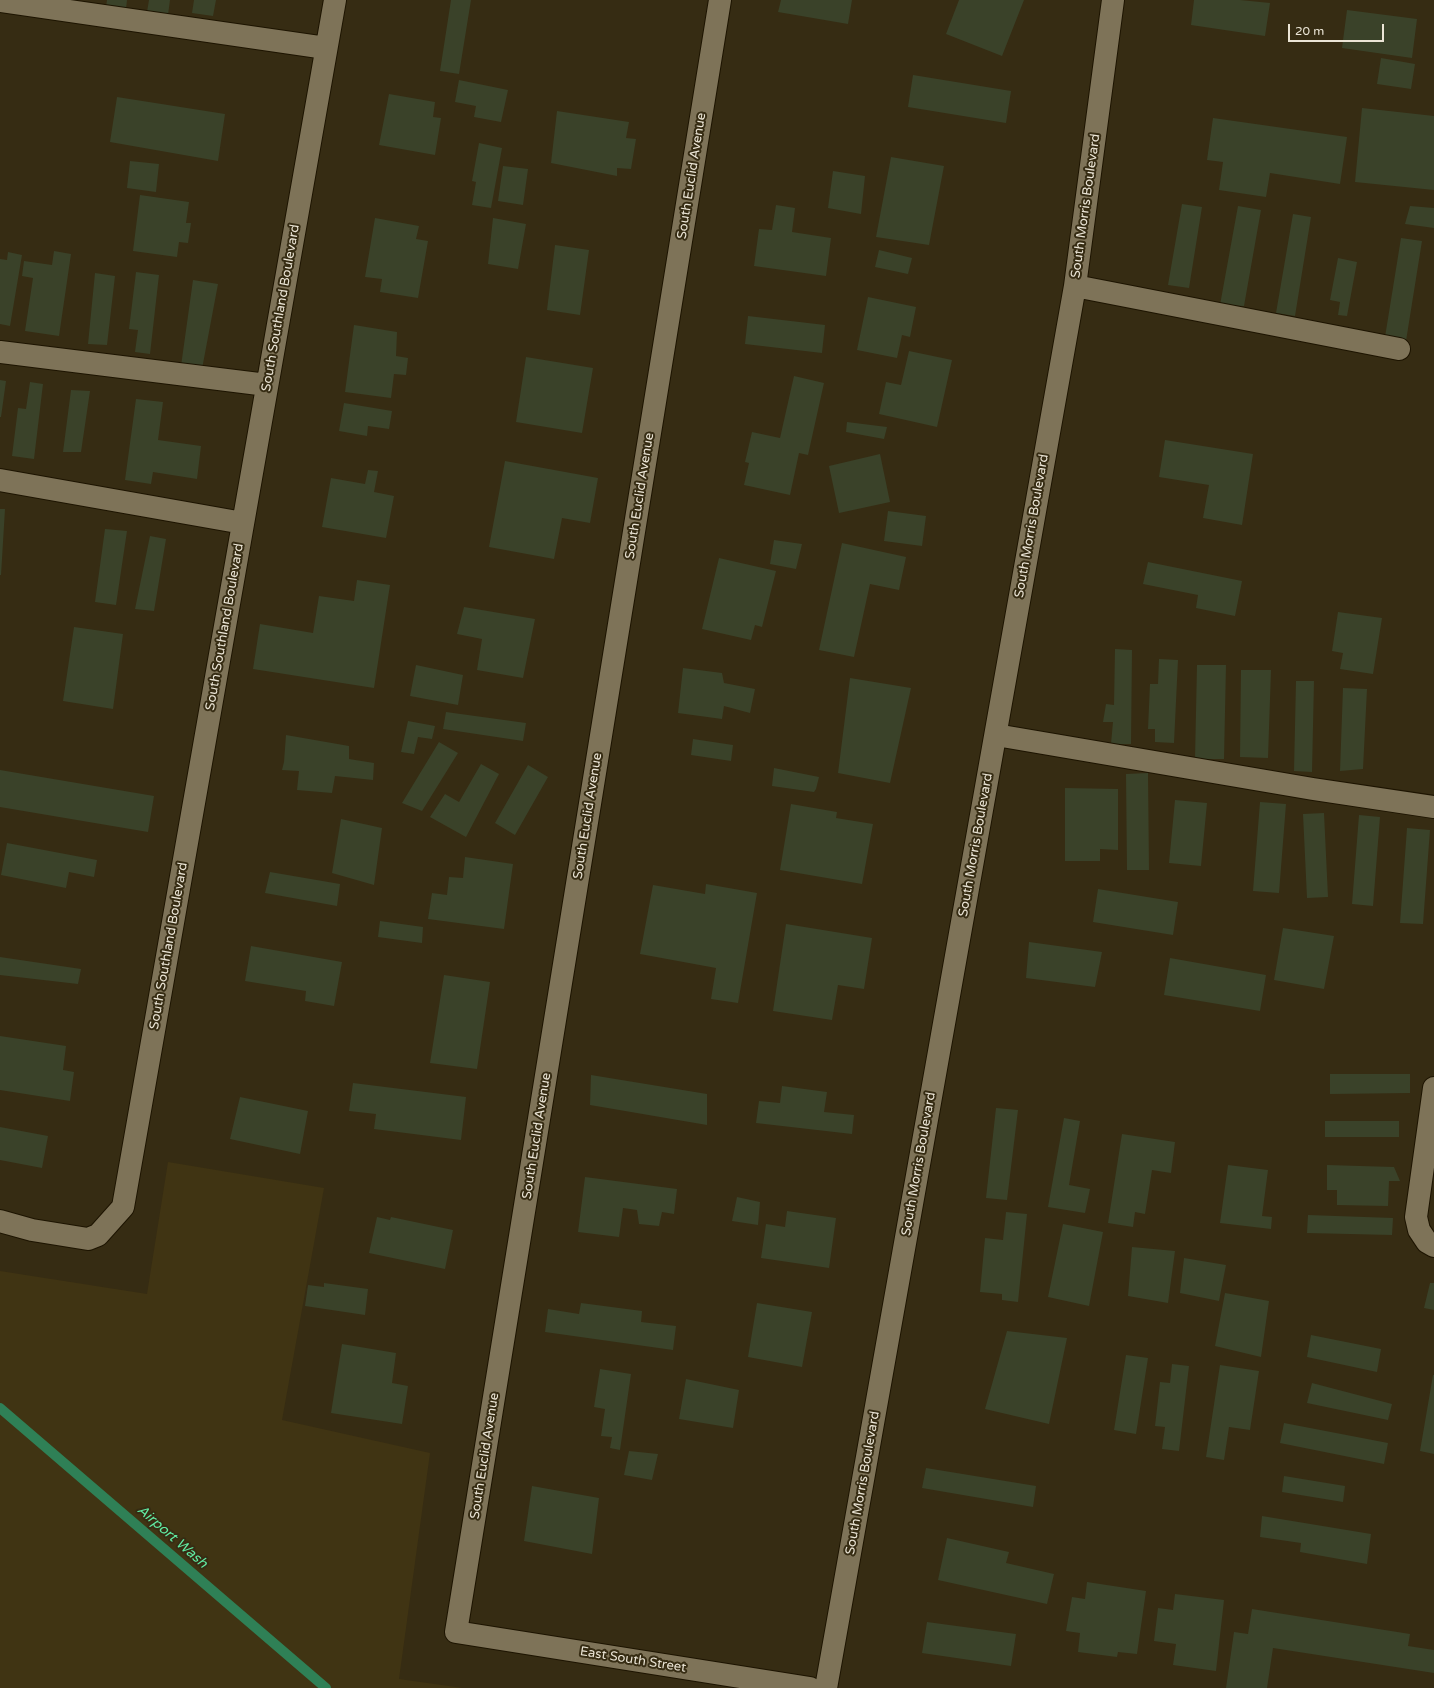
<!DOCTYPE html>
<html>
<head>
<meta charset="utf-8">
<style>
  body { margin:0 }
  #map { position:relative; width:1434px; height:1688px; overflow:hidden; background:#362c13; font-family:"Varela Round",sans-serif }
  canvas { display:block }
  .scale { position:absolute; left:1288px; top:24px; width:96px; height:18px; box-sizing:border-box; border:2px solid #ebe5d6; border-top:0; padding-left:5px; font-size:12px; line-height:14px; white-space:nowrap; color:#ebe5d6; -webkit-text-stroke:3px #362c13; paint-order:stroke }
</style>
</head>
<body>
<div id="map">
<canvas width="1434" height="1688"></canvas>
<div class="scale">20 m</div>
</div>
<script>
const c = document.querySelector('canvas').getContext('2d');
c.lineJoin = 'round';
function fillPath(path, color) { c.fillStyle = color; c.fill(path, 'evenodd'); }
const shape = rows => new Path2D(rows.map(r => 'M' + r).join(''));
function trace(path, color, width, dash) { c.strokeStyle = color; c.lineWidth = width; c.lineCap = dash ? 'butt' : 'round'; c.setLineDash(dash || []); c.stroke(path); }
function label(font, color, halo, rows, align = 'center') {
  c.font = font + ' "Varela Round",sans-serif'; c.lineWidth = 4; c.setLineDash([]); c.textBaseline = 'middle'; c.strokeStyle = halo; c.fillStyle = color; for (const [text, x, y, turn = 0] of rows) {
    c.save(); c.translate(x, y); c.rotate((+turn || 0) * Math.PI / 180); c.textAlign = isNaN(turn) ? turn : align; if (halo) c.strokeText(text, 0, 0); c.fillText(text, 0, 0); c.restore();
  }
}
const built = shape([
  [168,1162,324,1188,282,1420,430,1453,399,1679,463,1688,0,1688,0,1271,147,1294]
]);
const stream = shape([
  [0,1408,326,1688]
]);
const building = shape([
  [107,0,127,0,126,9,106,7],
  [149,0,170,0,168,15,147,12],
  [194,0,216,0,213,16,192,13],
  [451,0,471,0,459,74,440,71],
  [781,0,852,0,848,24,778,12],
  [959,0,1024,0,1002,56,946,34],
  [1194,0,1240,0,1270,3,1265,36,1191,25],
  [1347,10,1417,19,1412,58,1342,48],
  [1381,58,1415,64,1411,89,1377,84],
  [913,75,1011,91,1006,123,908,107],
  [459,80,508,90,501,122,474,117,476,106,455,102],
  [389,94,435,102,433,117,441,118,435,155,379,145],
  [117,97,225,114,218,161,110,142],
  [1362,108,1434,116,1434,190,1355,182],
  [557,111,629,122,626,138,636,139,631,169,617,168,617,176,551,163],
  [1213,118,1347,137,1340,184,1270,173,1266,197,1219,190,1223,162,1207,160],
  [479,143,502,148,491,208,472,205,476,182,472,181],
  [891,157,944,166,929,245,876,237],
  [130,161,159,164,156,192,127,188],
  [503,166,528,169,523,205,498,201],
  [833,171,865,176,861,214,828,208],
  [140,195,189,202,186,223,191,223,188,243,179,242,177,257,133,251],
  [1182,204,1202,207,1189,288,1168,285],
  [776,205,795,208,792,232,831,238,826,276,754,266,759,229,772,230],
  [1238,206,1261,210,1244,306,1220,305],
  [1410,206,1434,208,1434,228,1405,224],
  [1293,214,1311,217,1295,316,1276,313],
  [375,218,419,226,416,239,428,241,418,298,380,292,382,279,365,277],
  [493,218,526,224,518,269,488,264],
  [1401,238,1422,241,1406,341,1385,337],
  [555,245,589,250,580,315,547,310],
  [879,250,912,258,908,274,875,267],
  [54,251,71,254,59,336,25,331,33,278,22,276,24,261,52,265],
  [8,252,22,255,10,326,0,324,0,259,7,260],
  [1338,258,1357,262,1347,316,1338,315,1340,302,1330,300],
  [136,272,159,275,150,354,135,352,138,330,129,329],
  [95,273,115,276,107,345,88,344],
  [193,280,218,284,202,369,181,366],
  [868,297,916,307,910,337,902,335,897,358,857,350],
  [748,316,825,325,822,353,745,344],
  [354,325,397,332,396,356,408,358,406,375,394,374,391,398,345,392],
  [909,351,952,360,937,427,879,414,886,382,901,385],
  [526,357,593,368,582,433,516,422],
  [794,376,824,383,808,455,799,453,790,495,744,485,749,463,745,462,752,432,780,438],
  [0,380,6,381,1,417,0,417],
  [30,382,43,384,34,459,12,456,18,408,26,409],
  [71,390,90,391,81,452,63,452],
  [136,399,163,402,158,440,201,446,197,479,153,472,151,484,125,480],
  [344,403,392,411,389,429,368,426,367,436,339,431],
  [847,422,887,427,884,439,846,432],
  [1165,440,1253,454,1242,525,1203,518,1209,485,1159,477],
  [880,454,890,502,839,513,829,466],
  [505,461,598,478,590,523,562,518,554,559,489,547],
  [368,470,378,471,374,492,394,496,386,538,322,527,331,478,365,484],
  [0,509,5,509,1,575,0,575],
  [888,511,926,516,922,546,884,541],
  [105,529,127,531,116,605,95,602],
  [150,536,166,539,154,611,135,609],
  [774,540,802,544,796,569,770,564],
  [842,543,906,557,899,590,870,584,854,657,819,650],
  [719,558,776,571,762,627,755,625,751,640,702,629],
  [1148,562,1242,581,1235,616,1196,608,1198,595,1143,584],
  [357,580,390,585,374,688,253,669,260,624,313,633,319,596,354,601],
  [464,607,535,619,523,678,477,670,482,639,457,634],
  [1338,612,1382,618,1373,674,1340,669,1343,653,1332,651],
  [74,627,123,634,113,709,63,701],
  [1115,649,1132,650,1131,744,1111,744,1113,722,1103,722,1106,704,1114,705],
  [1159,659,1178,660,1174,743,1155,742,1155,729,1148,729,1150,684,1158,684],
  [416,665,463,675,458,705,410,696],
  [1197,665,1226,665,1224,759,1195,759],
  [683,668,722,673,724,683,755,689,750,713,724,706,722,719,678,713],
  [1241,670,1271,670,1268,758,1240,757],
  [850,678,911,688,890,783,838,773],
  [1296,681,1314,681,1312,772,1294,771],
  [1343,688,1367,689,1363,769,1340,771],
  [446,712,526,723,523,741,443,729],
  [408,721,435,726,432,739,418,737,414,754,401,752],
  [286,735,349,746,349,759,374,763,373,780,335,776,332,793,297,790,299,771,282,770,284,762],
  [693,739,733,745,731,761,691,755],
  [439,742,458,753,422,811,402,803],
  [481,764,499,774,466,837,430,817,445,794,459,802],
  [528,765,548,777,515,835,495,823],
  [774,768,819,777,816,789,814,792,772,786],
  [0,770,154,796,148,832,0,807],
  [1148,773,1149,870,1127,870,1126,774],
  [1065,788,1118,789,1118,850,1100,849,1100,861,1065,861],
  [1175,800,1207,803,1201,866,1169,863],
  [1260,802,1286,804,1279,893,1253,891],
  [791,804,837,812,836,818,873,824,862,884,780,870],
  [1324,813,1328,897,1307,898,1303,814],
  [1359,815,1380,817,1373,906,1352,904],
  [341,819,382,828,374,885,332,873],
  [1407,828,1430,830,1423,924,1400,923],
  [7,843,97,860,94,877,69,872,66,888,1,875],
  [465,857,513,864,504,929,428,919,432,893,447,895,449,877,463,878],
  [270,872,340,884,337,906,265,893],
  [706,884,757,893,738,1003,711,999,716,968,640,954,653,885,705,894],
  [1098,889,1178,902,1173,935,1093,922],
  [380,921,423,927,422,943,378,937],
  [786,924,872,938,864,989,838,985,832,1020,773,1011],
  [1283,928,1334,936,1324,989,1274,980],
  [1029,942,1102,952,1095,987,1026,978],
  [251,946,342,962,334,1006,305,1001,306,991,245,981],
  [0,957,81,969,78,984,0,975],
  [1170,958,1266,975,1260,1011,1164,995],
  [444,975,490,982,477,1069,430,1063],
  [0,1036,66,1046,63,1070,74,1072,70,1101,0,1090],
  [1330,1074,1410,1074,1410,1093,1330,1094],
  [591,1075,707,1094,707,1125,590,1105],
  [353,1083,466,1097,461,1140,374,1129,376,1114,349,1111],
  [782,1086,827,1092,824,1112,854,1115,852,1134,756,1123,759,1101,780,1103],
  [240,1097,308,1111,300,1154,230,1139],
  [996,1108,1018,1110,1007,1200,986,1198],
  [1064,1118,1080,1121,1069,1185,1090,1189,1085,1213,1048,1207],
  [1325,1121,1399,1121,1399,1137,1325,1137],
  [0,1127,48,1136,42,1168,0,1160],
  [1122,1134,1175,1142,1171,1173,1152,1170,1145,1214,1135,1212,1133,1227,1108,1223],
  [1228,1165,1268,1170,1262,1216,1272,1217,1271,1229,1220,1223],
  [1327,1165,1394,1167,1400,1181,1389,1181,1388,1206,1337,1205,1337,1190,1327,1190],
  [585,1177,677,1189,674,1214,662,1212,659,1226,639,1224,637,1210,623,1208,619,1237,578,1232],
  [737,1197,760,1202,758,1225,732,1221],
  [787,1211,836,1218,829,1268,761,1258,766,1224,785,1227],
  [1006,1212,1027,1214,1018,1302,1002,1300,1002,1294,980,1292,985,1238,1003,1240],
  [1308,1215,1393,1218,1392,1235,1307,1233],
  [377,1217,390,1220,391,1217,453,1230,445,1269,369,1253],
  [1063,1224,1103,1232,1089,1306,1048,1297],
  [1132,1247,1175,1251,1168,1303,1128,1296],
  [1184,1258,1226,1265,1219,1301,1180,1293],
  [324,1283,368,1289,365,1315,305,1306,308,1285,324,1287],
  [1430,1283,1434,1283,1434,1310,1424,1308],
  [1225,1293,1269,1301,1261,1357,1215,1346],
  [581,1303,642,1311,641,1322,676,1326,673,1350,545,1332,548,1309,579,1314],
  [757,1303,812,1312,802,1367,748,1357],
  [1007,1331,1067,1338,1049,1424,985,1409],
  [1311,1335,1381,1349,1377,1372,1307,1357],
  [342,1344,396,1353,392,1383,408,1386,402,1424,331,1413],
  [1126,1355,1148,1358,1136,1434,1114,1430],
  [1172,1364,1189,1366,1179,1451,1162,1449,1165,1427,1155,1426,1160,1382,1170,1383],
  [1220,1365,1259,1371,1250,1430,1229,1427,1224,1460,1206,1457],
  [600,1369,631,1374,620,1450,610,1448,612,1437,601,1436,605,1409,594,1407],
  [1433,1375,1434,1375,1434,1454,1420,1451],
  [686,1379,739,1390,733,1428,679,1419],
  [1312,1383,1392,1404,1388,1420,1307,1403],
  [1284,1423,1388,1443,1384,1464,1280,1443],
  [629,1451,658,1454,652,1480,624,1475],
  [926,1468,1036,1486,1033,1507,922,1488],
  [1284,1476,1345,1486,1343,1502,1282,1492],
  [532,1486,599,1498,592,1554,524,1541],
  [1262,1516,1371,1534,1367,1564,1300,1552,1301,1543,1260,1537],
  [947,1538,1009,1552,1006,1563,1054,1574,1047,1604,938,1580],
  [1087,1582,1146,1591,1137,1654,1118,1652,1117,1657,1078,1652,1080,1633,1066,1631,1072,1597,1085,1599],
  [1175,1594,1224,1600,1216,1671,1173,1665,1176,1644,1154,1641,1158,1608,1173,1610],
  [1252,1609,1410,1634,1408,1646,1434,1650,1434,1673,1273,1648,1267,1688,1226,1688,1234,1632,1248,1634],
  [927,1622,1016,1634,1011,1666,922,1653]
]);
const minor = shape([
  [720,0,456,1632,810,1688],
  [0,1,326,48],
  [1075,286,1399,349],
  [0,352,267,385],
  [0,480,243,523],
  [996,735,1313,789,1434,807],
  [1434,1088,1416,1217,1419,1230,1427,1242,1434,1246],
  [0,1221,32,1230,88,1239,98,1235,123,1207,335,0],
  [826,1688,1075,286,1113,0]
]);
const streetNames = [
  ["South Euclid Avenue",692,176,-81],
  ["South Morris Boulevard",1086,206,-82],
  ["South Southland Boulevard",281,308,-80],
  ["South Euclid Avenue",640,496,-81],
  ["South Morris Boulevard",1032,526,-80],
  ["South Southland Boulevard",225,627,-80],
  ["South Euclid Avenue",588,816,-81],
  ["South Morris Boulevard",976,845,-80],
  ["South Southland Boulevard",169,946,-80],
  ["South Euclid Avenue",537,1136,-81],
  ["South Morris Boulevard",919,1164,-80],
  ["South Euclid Avenue",485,1456,-81],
  ["South Morris Boulevard",863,1483,-80],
  ["East South Street",633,1660,9]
];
const waterNames = [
  ["Airport Wash",172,1537,41]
];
fillPath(built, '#403413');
trace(stream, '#2f8056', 10);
fillPath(building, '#3a4229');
trace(minor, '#1d1400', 24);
trace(minor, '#7e7358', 22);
label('13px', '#ebe5d6', '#362c13', streetNames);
label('italic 14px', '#61eba3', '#362c13', waterNames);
</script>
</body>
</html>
